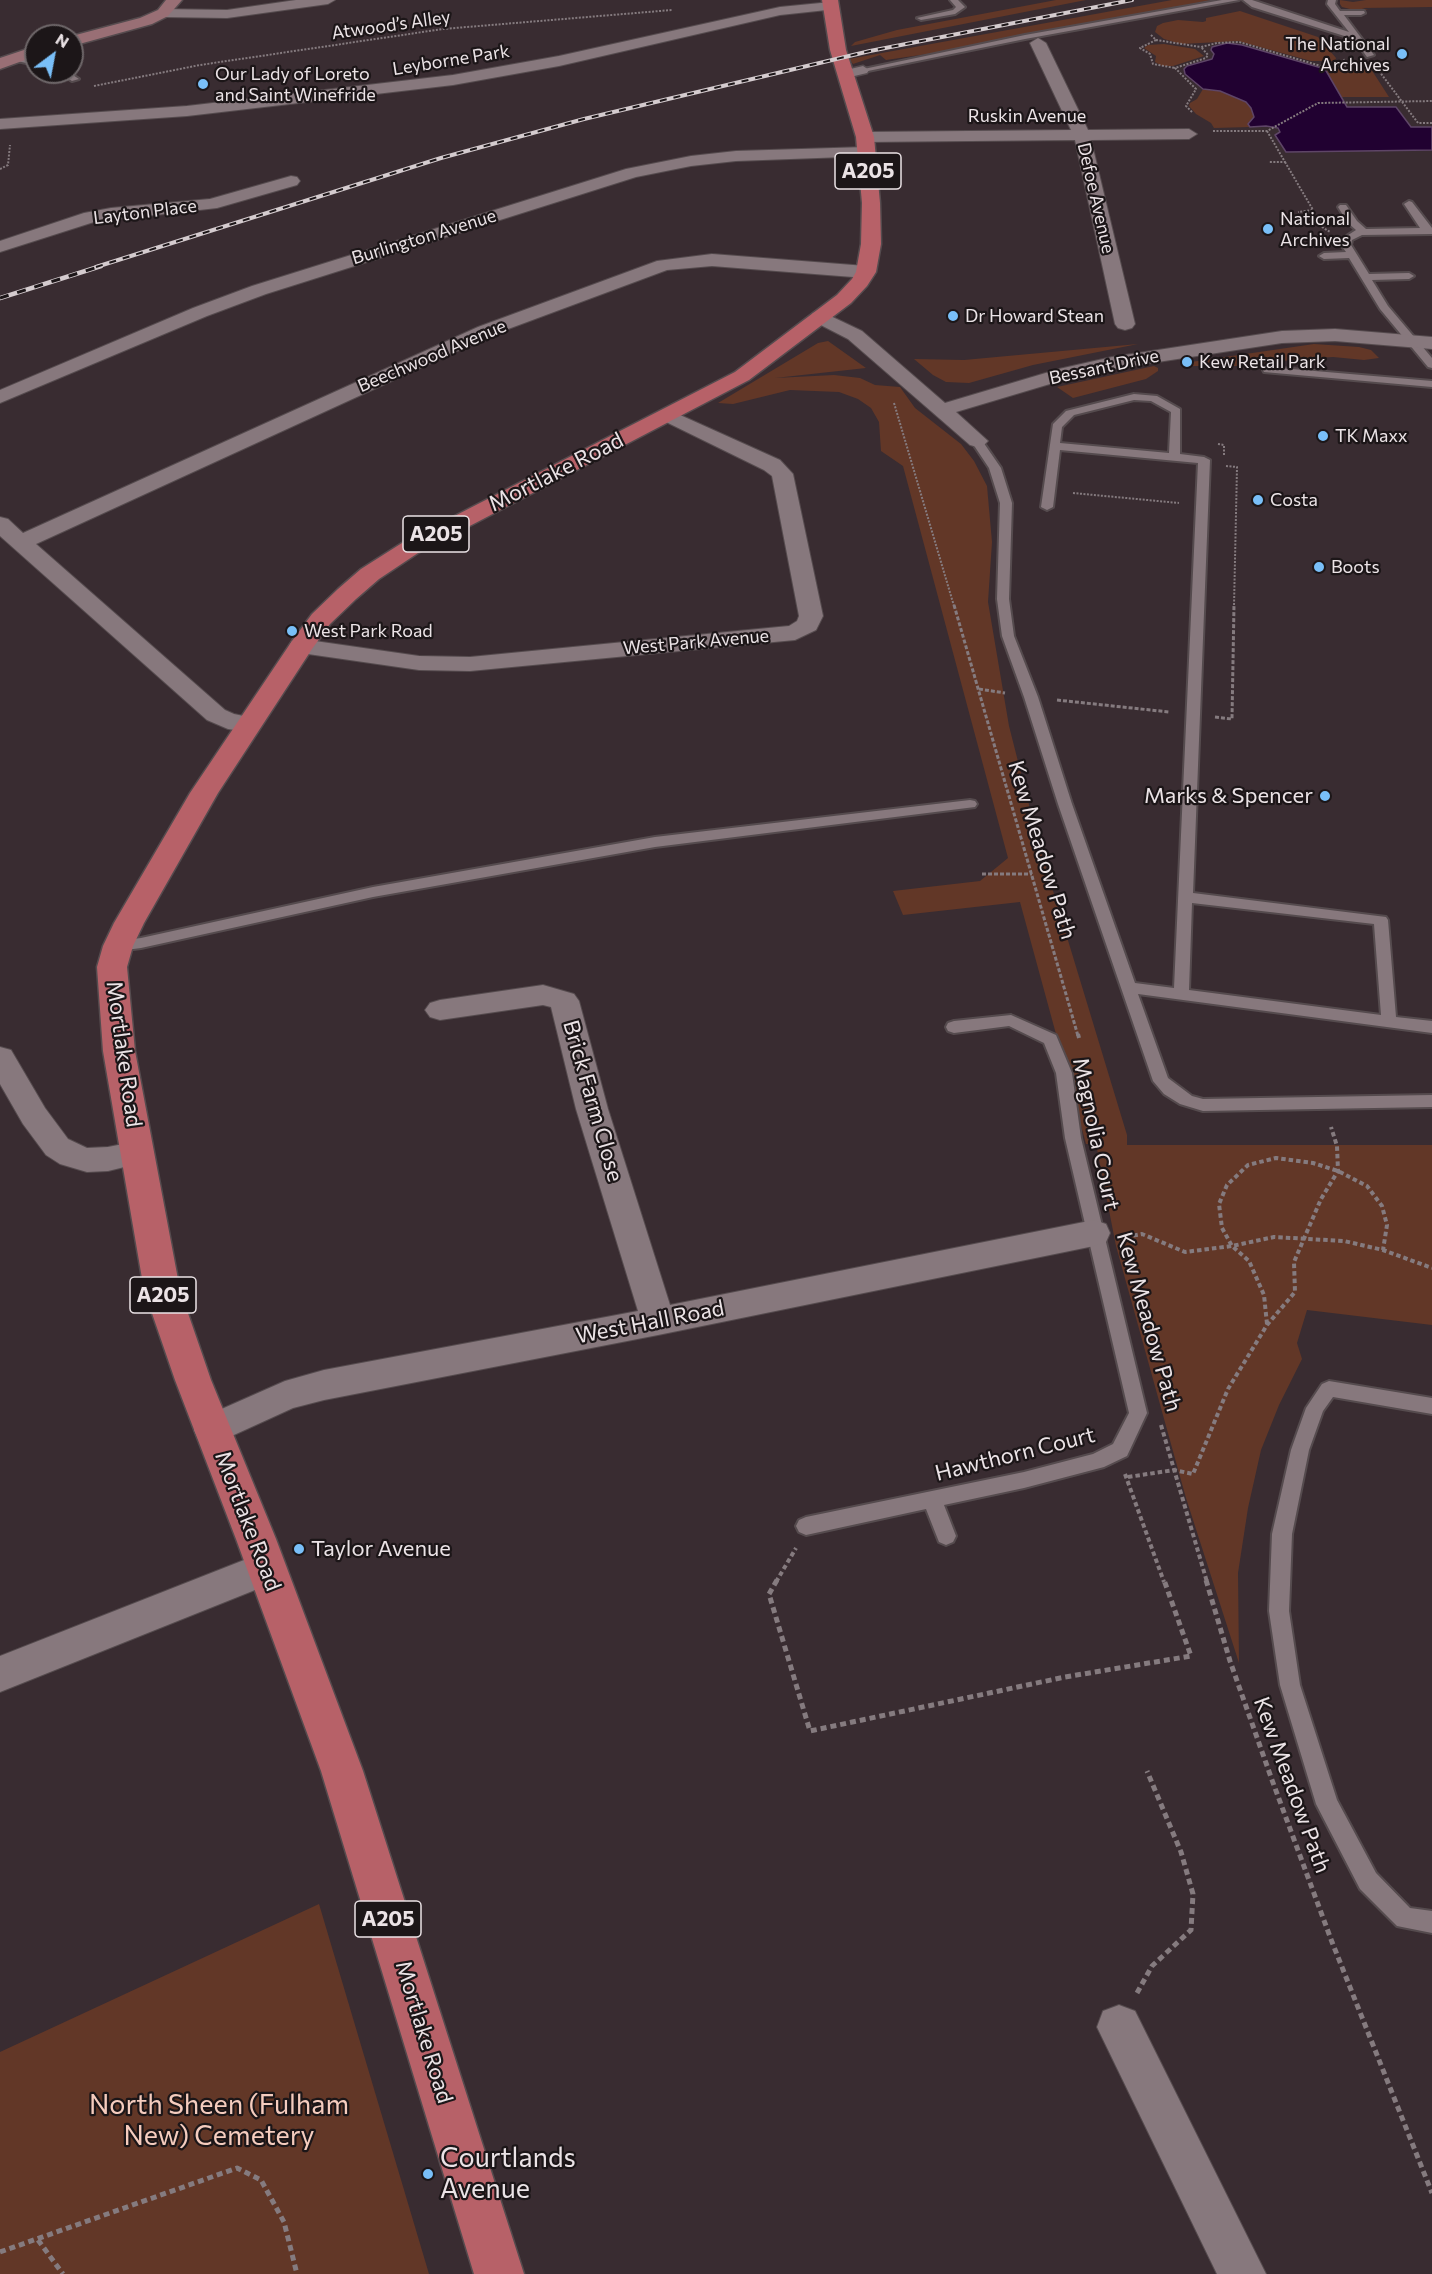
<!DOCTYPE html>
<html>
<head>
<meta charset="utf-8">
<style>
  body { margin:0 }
  #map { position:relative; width:1432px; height:2274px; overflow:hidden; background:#392c31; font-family:Commissioner,sans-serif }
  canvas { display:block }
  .north { position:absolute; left:24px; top:24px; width:60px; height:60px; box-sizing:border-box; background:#1c1618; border:2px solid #6f686a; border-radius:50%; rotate:32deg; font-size:16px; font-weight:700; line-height:24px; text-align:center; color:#ebe3e6 }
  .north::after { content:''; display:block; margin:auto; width:21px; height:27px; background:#79bff8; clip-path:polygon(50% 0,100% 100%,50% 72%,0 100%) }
</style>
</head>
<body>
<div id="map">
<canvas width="1432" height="2274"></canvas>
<div class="north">N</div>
</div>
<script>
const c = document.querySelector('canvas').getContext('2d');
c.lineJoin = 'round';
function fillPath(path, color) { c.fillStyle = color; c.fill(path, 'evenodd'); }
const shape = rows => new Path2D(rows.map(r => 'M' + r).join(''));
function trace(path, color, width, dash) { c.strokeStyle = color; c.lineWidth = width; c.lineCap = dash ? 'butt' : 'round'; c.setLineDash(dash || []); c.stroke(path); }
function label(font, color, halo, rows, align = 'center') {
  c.font = font + ' Commissioner,sans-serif'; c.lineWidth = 4.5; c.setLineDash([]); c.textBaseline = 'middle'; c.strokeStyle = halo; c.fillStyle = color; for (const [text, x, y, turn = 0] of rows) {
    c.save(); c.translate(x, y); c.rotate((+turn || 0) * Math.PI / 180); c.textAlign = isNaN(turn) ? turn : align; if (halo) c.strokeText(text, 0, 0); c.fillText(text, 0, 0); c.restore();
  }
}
const green = shape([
  [1056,0,1086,0,851,46,855,42,897,30],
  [1172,0,1212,0,934,53,886,60,880,55,853,64,849,59],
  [1340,0,1353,2,1366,0,1432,0,1432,7,1362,8,1368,10,1354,10,1342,7,1340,4],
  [1240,11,1318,37,1336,58,1335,61,1311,61,1238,41,1181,44,1164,39,1155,32,1157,26,1163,23,1178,20,1203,22,1206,21,1206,18],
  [1164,44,1195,49,1204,56,1173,66,1162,66,1155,62,1156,56,1144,48,1148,45],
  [1325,69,1371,69,1389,97,1342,97],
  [1203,89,1220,91,1246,102,1251,108,1254,117,1248,124,1250,127,1214,128,1211,123,1196,114,1189,106,1190,103,1197,99],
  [828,341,866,368,775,378,834,375,860,378,875,385,900,387,915,408,961,444,974,461,987,486,992,542,988,602,1009,726,1040,848,1127,1135,1127,1145,1432,1145,1432,1325,1307,1310,1297,1343,1302,1359,1279,1405,1261,1450,1248,1508,1238,1573,1239,1663,1186,1498,1116,1246,1096,1144,1086,1144,1020,902,903,915,893,891,980,881,1008,858,903,466,881,451,879,422,871,408,858,399,839,392,790,390,733,404,718,403,818,343],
  [1138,344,1033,365,969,383,946,382,933,375,914,359,964,360],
  [1314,344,1359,347,1371,350,1379,358,1364,360,1333,357,1299,359,1243,366,1192,366,1184,363],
  [1154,366,1158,368,1158,371,1146,379,1073,398,1057,387],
  [319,1904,429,2274,0,2274,0,2052]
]);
const water = shape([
  [1227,43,1242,45,1325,69,1347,107,1396,107,1411,127,1432,127,1432,150,1286,152,1275,135,1280,132,1278,128,1266,126,1250,127,1248,124,1254,117,1251,108,1246,102,1220,91,1203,89,1185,74,1184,69,1187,66,1212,59,1214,54,1211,50,1212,47,1227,43]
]);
const pathFar3 = shape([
  [1151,35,1156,40,1201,47],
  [1156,40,1140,48,1150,54,1153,64,1175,68],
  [1379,71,1418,123,1432,123],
  [94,86,200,65,443,29,672,10],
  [1192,112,1186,106,1196,89,1175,68,1206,58,1208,55,1201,47,1217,43,1239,42,1321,66,1345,66,1344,59],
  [1213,131,1267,131,1318,103,1432,101],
  [1267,131,1285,162,1269,162],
  [1285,162,1313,210,1298,212],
  [0,169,8,165,10,145],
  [1308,212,1314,222,1330,232],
  [894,403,954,606],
  [1218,444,1224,445,1224,455],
  [1226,466,1237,467,1234,606],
  [1073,493,1179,503]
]);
const pathFar2 = shape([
  [954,605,1078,1036],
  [979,689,1005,693],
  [1057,700,1169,712],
  [1215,717,1232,719,1234,605],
  [982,874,1032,874]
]);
const pathFar1 = shape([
  [1078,1034,1079,1038],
  [1126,1237,1142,1234,1185,1252,1232,1246,1274,1237,1344,1241,1383,1250,1432,1268],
  [1267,1324,1264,1295,1249,1261,1232,1246,1222,1228,1219,1204,1227,1185,1248,1165,1276,1158,1313,1163,1338,1171,1367,1186,1382,1206,1387,1225,1383,1250],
  [1161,1425,1207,1582],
  [1125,1474,1164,1582],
  [1128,1477,1174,1470,1193,1474,1228,1389,1267,1325,1295,1292,1294,1262,1321,1199,1338,1171,1337,1146,1331,1127],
  [776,1582,796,1548]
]);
const path = shape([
  [777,1580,769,1594,810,1731,1065,1677,1191,1656,1164,1580],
  [1206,1580,1230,1661,1272,1780,1332,1942,1432,2193],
  [1137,1993,1152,1966,1191,1930,1193,1894,1181,1852,1147,1771],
  [38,2240,63,2274],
  [0,2252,237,2168,261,2180,284,2222,297,2274]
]);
const service = shape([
  [950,0,958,0,965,7,955,14,921,20,917,18,953,10,956,7,950,0],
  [1222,0,1239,0,1025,39,863,72,859,70,1025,35,1222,0],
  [1243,0,1252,0,1349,32,1327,4,1328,0,1336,0,1335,4,1340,11,1364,11,1365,13,1361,15,1344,15,1374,55,1367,57,1354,39,1252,7,1243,0],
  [15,56,36,61,36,65,12,60,12,56,15,56],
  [58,72,68,72,79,79,72,81,58,72],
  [1409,201,1412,202,1432,228,1432,234,1362,235,1352,240,1351,245,1369,274,1409,273,1414,276,1409,279,1372,280,1388,306,1432,358,1432,368,1428,367,1380,309,1349,258,1324,259,1319,256,1324,253,1346,252,1341,245,1342,239,1356,230,1348,223,1338,207,1340,205,1346,205,1357,221,1366,229,1420,228,1404,204,1409,201],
  [1268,367,1432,381,1432,387,1264,372,1263,370,1268,367],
  [1134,394,1157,396,1180,409,1180,454,1204,457,1210,460,1193,893,1386,917,1388,920,1396,1017,1432,1021,1432,1033,1138,994,1168,1078,1192,1096,1203,1099,1432,1095,1432,1107,1203,1111,1180,1104,1164,1094,1153,1081,1058,804,1024,697,1002,636,997,599,1000,503,989,468,971,441,977,438,981,439,1001,468,1012,503,1009,599,1014,636,1038,697,1072,804,1135,983,1174,988,1198,463,1060,450,1053,507,1047,510,1041,507,1053,424,1066,411,1134,394],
  [1134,400,1151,401,1171,412,1169,453,1060,443,1062,427,1074,415,1134,400],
  [1192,903,1374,924,1381,1015,1189,990,1192,903],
  [970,800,975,801,977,804,975,807,655,847,373,897,141,948,118,951,110,946,118,941,141,938,373,887,655,837,970,800],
  [1011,1015,1056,1035,1072,1073,1081,1138,1147,1413,1127,1456,1104,1467,1024,1488,944,1505,956,1536,953,1542,946,1545,939,1542,926,1509,806,1535,799,1532,796,1526,799,1520,806,1517,1024,1472,1093,1454,1113,1444,1129,1413,1065,1138,1056,1073,1044,1043,1009,1026,954,1033,948,1031,946,1027,948,1023,954,1021,1011,1015],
  [1329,1381,1432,1398,1432,1414,1333,1397,1323,1411,1309,1450,1292,1534,1289,1611,1300,1685,1337,1800,1376,1873,1410,1908,1432,1911,1432,1933,1397,1926,1360,1889,1316,1804,1280,1685,1269,1611,1272,1534,1291,1450,1306,1408,1322,1384,1329,1381]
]);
const pedestrian = shape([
  [863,66,869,70,867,73,846,78,840,74,842,71,863,66]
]);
const minor = shape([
  [296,0,335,0,328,4,227,18,163,17,156,13,163,9,227,10,296,0],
  [831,2,836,3,838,6,836,9,780,15,559,66,453,85,187,116,0,129,0,119,187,106,453,75,559,56,780,7,831,2],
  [1038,38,1046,43,1088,130,1189,129,1197,134,1189,139,1091,140,1135,324,1132,328,1125,330,1118,328,1115,324,1075,140,865,142,857,137,865,132,1071,130,1030,43,1038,38],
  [866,147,872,148,874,152,872,156,736,161,691,166,636,177,266,294,207,316,0,403,0,390,193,308,252,286,626,169,691,156,736,151,866,147],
  [291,176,297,177,300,181,297,185,217,208,94,222,0,252,0,241,84,213,111,208,210,199,291,176],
  [712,254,866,266,873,268,875,272,873,276,866,278,712,266,667,270,492,335,36,544,225,710,234,714,258,719,262,724,258,729,249,732,228,729,207,720,0,536,0,517,8,519,23,533,478,327,657,261,712,254],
  [820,311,862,331,945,403,1059,369,1112,357,1282,331,1335,329,1432,337,1432,349,1335,341,1282,343,1112,369,1070,378,956,412,988,441,984,445,977,447,970,445,848,339,813,321,810,317,813,313,820,311],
  [669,410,780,460,793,474,823,616,816,630,795,640,470,671,419,670,301,653,292,651,289,646,292,641,301,639,419,656,470,657,789,626,797,621,799,616,772,476,764,470,662,420,659,416,662,412,669,410],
  [543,985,574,994,579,1001,608,1109,670,1305,1094,1220,1106,1224,1110,1233,1106,1242,1094,1246,658,1335,324,1400,293,1408,212,1445,199,1441,194,1430,199,1419,285,1381,324,1370,638,1311,576,1109,551,1007,543,1005,440,1020,430,1017,425,1010,430,1003,440,1000,543,985],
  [0,1047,11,1050,45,1108,68,1139,87,1148,108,1147,138,1141,149,1145,154,1153,149,1161,108,1171,87,1172,60,1164,46,1155,23,1124,0,1084,0,1047],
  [267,1551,280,1556,286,1568,280,1580,0,1692,0,1656,267,1551],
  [1119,2005,1135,2011,1266,2274,1217,2274,1097,2027,1103,2011,1119,2005]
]);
const secondary = shape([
  [166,0,182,0,168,16,152,24,72,46,72,36,140,18,158,10,166,0],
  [36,46,36,56,0,69,0,58,36,46]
]);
const trunk = shape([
  [822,0,838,0,846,50,874,137,880,203,881,244,876,272,867,286,851,303,749,380,418,553,379,579,356,599,330,624,312,649,218,793,144,923,133,946,127,967,135,1051,180,1290,211,1380,276,1539,363,1771,524,2274,474,2274,321,1771,236,1539,175,1380,144,1290,103,1051,97,967,103,946,114,923,190,793,292,641,312,614,338,589,361,569,402,543,735,372,837,295,852,279,856,272,861,244,862,203,856,137,830,50,822,0]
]);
const railFar1 = shape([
  [96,267,441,158,584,119,870,51,1132,0]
]);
const rail = shape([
  [0,298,101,266]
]);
const markers = [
  [1402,54,6,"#79bff8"],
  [203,84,6,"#79bff8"],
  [1268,229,6,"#79bff8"],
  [953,316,6,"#79bff8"],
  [1187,362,6,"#79bff8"],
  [1323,436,6,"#79bff8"],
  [1258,500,6,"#79bff8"],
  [1319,567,6,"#79bff8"],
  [292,631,6,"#79bff8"],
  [1325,796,6,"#79bff8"],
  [299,1549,6,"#79bff8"],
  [428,2174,6,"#79bff8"]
];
const farStreetnames = [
  ["Atwood’s Alley",391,25,-8],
  ["Leyborne Park",451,60,-9],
  ["Ruskin Avenue",1027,116],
  ["Defoe Avenue",1096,198,77],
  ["Layton Place",145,212,-7],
  ["Burlington Avenue",424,237,-17],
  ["Beechwood Avenue",432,356,-23],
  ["Bessant Drive",1104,367,-12],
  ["West Park Avenue",696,642,-5]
];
const farPoinames = [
  ["The National",1390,44,"right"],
  ["Archives",1390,65,"right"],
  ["Our Lady of Loreto",215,74],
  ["and Saint Winefride",215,95],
  ["National",1280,219],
  ["Archives",1280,240],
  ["Dr Howard Stean",965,316],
  ["Kew Retail Park",1199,362],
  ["TK Maxx",1335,436],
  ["Costa",1270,500],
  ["Boots",1331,567],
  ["West Park Road",304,631]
];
const shields = [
  [868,171,66],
  [436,534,66],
  [163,1295,66],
  [388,1919,66]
];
const shieldNames = [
  ["A205",868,171],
  ["A205",436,534],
  ["A205",163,1295],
  ["A205",388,1919]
];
const streetNames = [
  ["Mortlake Road",556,472,-27],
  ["Kew Meadow Path",1042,850,73],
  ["Mortlake Road",124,1054,82],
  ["Brick Farm Close",593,1101,74],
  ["Magnolia Court",1096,1134,78],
  ["West Hall Road",650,1322,-11],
  ["Kew Meadow Path",1149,1322,74],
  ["Hawthorn Court",1015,1454,-14],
  ["Mortlake Road",248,1521,69],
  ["Kew Meadow Path",1292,1785,70],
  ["Mortlake Road",424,2032,73]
];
const poiNames = [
  ["Marks & Spencer",1313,796],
  ["Taylor Avenue",311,1549,"left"]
];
const nearParknames = [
  ["North Sheen (Fulham",219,2105],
  ["New) Cemetery",219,2136]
];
const nearPoinames = [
  ["Courtlands",440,2158],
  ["Avenue",440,2189]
];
fillPath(green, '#623727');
fillPath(water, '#210131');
trace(water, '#5e4567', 1.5);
trace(service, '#554b4e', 4);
trace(pedestrian, '#554b4e', 3);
trace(minor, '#554b4e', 2);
trace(secondary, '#554b4e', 3);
trace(trunk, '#554b4e', 3);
trace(pathFar3, '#857b7f', 2, [2, 1.5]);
trace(pathFar2, '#857b7f', 3, [4, 2]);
trace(pathFar1, '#857b7f', 4, [4.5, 3]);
trace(path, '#857b7f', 5, [6, 4]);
fillPath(service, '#87787d');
fillPath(pedestrian, '#87787d');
fillPath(minor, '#87787d');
fillPath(secondary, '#996f75');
fillPath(trunk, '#b76168');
trace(railFar1, '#d4cbce', 4);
trace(rail, '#d4cbce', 4.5);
trace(railFar1, '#1c1618', 2, [7]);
trace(rail, '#1c1618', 3, [9]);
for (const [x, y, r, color] of markers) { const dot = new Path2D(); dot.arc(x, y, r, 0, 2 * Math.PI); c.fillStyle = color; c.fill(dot); trace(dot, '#1c1618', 2); }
label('18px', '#ebe3e6', '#1c1618', farStreetnames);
label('18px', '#ebe3e6', '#1c1618', farPoinames, 'left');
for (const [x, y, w] of shields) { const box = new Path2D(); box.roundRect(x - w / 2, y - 18, w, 36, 4.5); c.fillStyle = '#1c1618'; c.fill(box); trace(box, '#ebe3e6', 1.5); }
label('bold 21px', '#ebe3e6', null, shieldNames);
label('22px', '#ebe3e6', '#1c1618', streetNames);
label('22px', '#ebe3e6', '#1c1618', poiNames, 'right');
label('27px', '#f5ccbe', '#1c1618', nearParknames);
label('27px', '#ebe3e6', '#1c1618', nearPoinames, 'left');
</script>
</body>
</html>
